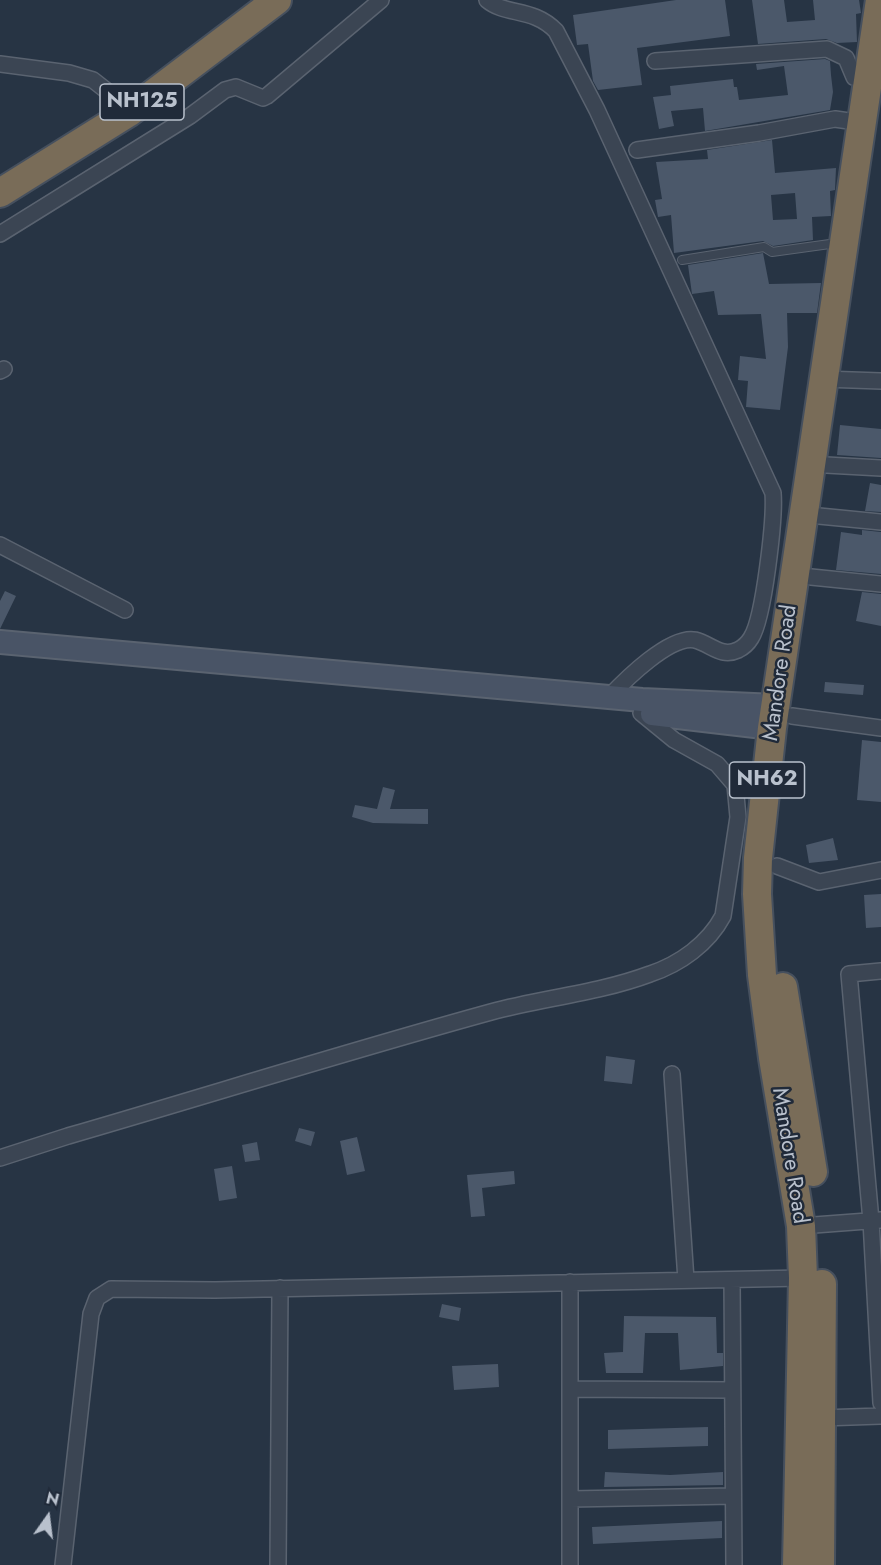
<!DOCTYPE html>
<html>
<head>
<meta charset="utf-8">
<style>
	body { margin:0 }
	#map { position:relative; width:881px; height:1565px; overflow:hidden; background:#273444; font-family:Jost,sans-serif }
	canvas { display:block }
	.north { position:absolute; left:18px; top:1487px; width:60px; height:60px; -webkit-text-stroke:4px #202a39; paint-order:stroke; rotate:14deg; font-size:16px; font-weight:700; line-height:24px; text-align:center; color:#b9c1cd }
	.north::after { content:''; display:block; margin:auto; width:21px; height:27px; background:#b9c1cd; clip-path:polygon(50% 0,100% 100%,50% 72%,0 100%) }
</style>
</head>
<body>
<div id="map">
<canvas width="881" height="1565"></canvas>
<div class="north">N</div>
</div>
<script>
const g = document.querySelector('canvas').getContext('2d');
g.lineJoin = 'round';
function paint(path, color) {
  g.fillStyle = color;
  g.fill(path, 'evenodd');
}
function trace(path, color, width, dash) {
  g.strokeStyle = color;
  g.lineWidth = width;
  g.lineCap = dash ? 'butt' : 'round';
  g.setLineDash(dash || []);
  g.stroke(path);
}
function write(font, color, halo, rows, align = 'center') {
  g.font = font + ' Jost,sans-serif';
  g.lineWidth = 5;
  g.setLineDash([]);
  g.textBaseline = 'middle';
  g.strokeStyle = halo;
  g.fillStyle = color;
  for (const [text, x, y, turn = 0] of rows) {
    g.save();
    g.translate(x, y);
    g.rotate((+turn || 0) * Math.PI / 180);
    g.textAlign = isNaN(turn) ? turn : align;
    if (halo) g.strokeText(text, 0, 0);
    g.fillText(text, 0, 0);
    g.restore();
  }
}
const building = new Path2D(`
	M676,0H725L730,36L637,48L642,85L598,90L593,81L588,44L577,45L573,15Z
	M752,0H784L787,22L815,20L813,0H859L861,13L856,14L857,42L837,43L826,39L758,44Z
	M825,59L830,61L831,75L833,92L830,110L705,131L703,108L671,111L674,126L659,129L653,97L671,95L670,86L733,79L734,87H737L739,100L788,95L784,66L757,70L756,64Z
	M772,140L775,173L836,168L835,190L830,191L831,216L812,217L813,240L773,246L763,241L674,253L671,215L658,217L655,200L662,199L656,162L708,159L707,150ZM795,193L797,219L773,220L771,195Z
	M763,253L769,284L821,283L817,313H787L788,347L780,410L746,407L748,381L738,380L740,356L766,359L761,314L718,315L714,291L692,294L688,265Z
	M840,425L881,429V458L837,455Z
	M870,483L881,485V512L865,511Z
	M862,530L881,532V574L836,570L841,532L862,535Z
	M5,591L16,596L0,629V601Z
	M862,592L881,594V626L856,621Z
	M825,682L864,685L863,695L824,692Z
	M862,740L881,742V802L857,800Z
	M383,787L395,790L390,809H428V824L373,823L352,817L355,805L377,809Z
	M833,838L838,860L809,863L806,845Z
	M881,894V927L866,928L864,895Z
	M606,1056L635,1060L632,1084L604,1081Z
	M299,1128L315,1132L311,1146L295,1141Z
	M357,1137L365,1171L347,1175L340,1141Z
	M257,1142L260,1160L245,1162L242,1145Z
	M232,1166L237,1198L219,1201L214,1169Z
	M514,1171L515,1184L482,1188L485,1216L471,1217L467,1175Z
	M442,1304L461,1308L459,1321L439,1317Z
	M624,1316L716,1317L717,1353H723V1366L680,1370L678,1333H645L643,1373H606L604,1353L623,1352Z
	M498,1364L499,1387L454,1390L452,1366Z
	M708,1427V1446L608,1449V1430Z
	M605,1472L670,1475L723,1472V1485L604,1487Z
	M722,1521V1538L593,1544L592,1527Z`);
const lane = new Path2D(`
	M682,260L764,247L772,252L837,243`);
const street = new Path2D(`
	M487,0C506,16 533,7 556,31L597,110L773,493C775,518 764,618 751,638C748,643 742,648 738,650C721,658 711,644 695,640C670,635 625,680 609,697
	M655,61L827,49L846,58L854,77L871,75
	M0,64L69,73L93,80L121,102
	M637,150L759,133L835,119L863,123
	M0,234L190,116L225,90L236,87L263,98L267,96L381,0
	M0,371L4,369
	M823,379L881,381
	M826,465L881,468
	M819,516L881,522
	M0,545L125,610
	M811,577L881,584
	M792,716L881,728
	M777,866L819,882L881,870
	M881,971L849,974L871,1221L881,1403
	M672,1074L686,1280
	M0,1158L68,1136C209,1095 349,1051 491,1012C543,998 599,993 650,974C680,964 708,944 723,916L738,817L735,785L717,764L674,740L641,713
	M801,1226L881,1220
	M732,1280L734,1565
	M570,1282V1565
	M570,1389L732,1390
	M821,1418L881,1416
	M570,1499L733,1496
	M63,1565L91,1314L97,1298L111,1289L215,1290L803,1278
	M278,1565L280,1288`);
const secondary = new Path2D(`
	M0,642L642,700L776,706
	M652,714L772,728`);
const highway = new Path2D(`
	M0,193L128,113L277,0
	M783,987L813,1172
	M797,1565L803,1278L801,1226L773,1058L762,975L757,894L758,858L772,728L880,0
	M820,1565L822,1284`);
const shields = [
	[142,102,84],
	[767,780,75]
];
const shieldNames = [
	["NH125",142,102],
	["NH62",767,780]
];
const streetNames = [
	["Mandore Road",781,673,-82],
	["Mandore Road",789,1156,81]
];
paint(building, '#4b586a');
trace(lane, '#5a6370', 10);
trace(street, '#5a6370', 18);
trace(secondary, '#5a6370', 26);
trace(highway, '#46505e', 32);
trace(lane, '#3b4553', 8);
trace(street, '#3b4553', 15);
trace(secondary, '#495466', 22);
trace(highway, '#796c58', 28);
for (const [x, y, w] of shields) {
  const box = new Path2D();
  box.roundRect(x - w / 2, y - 18, w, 36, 4.5);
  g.fillStyle = '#202a39';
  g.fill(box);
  trace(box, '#b9c1cd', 1.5);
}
write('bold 21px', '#b9c1cd', null, shieldNames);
write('22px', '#b9c1cd', '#202a39', streetNames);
</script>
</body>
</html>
